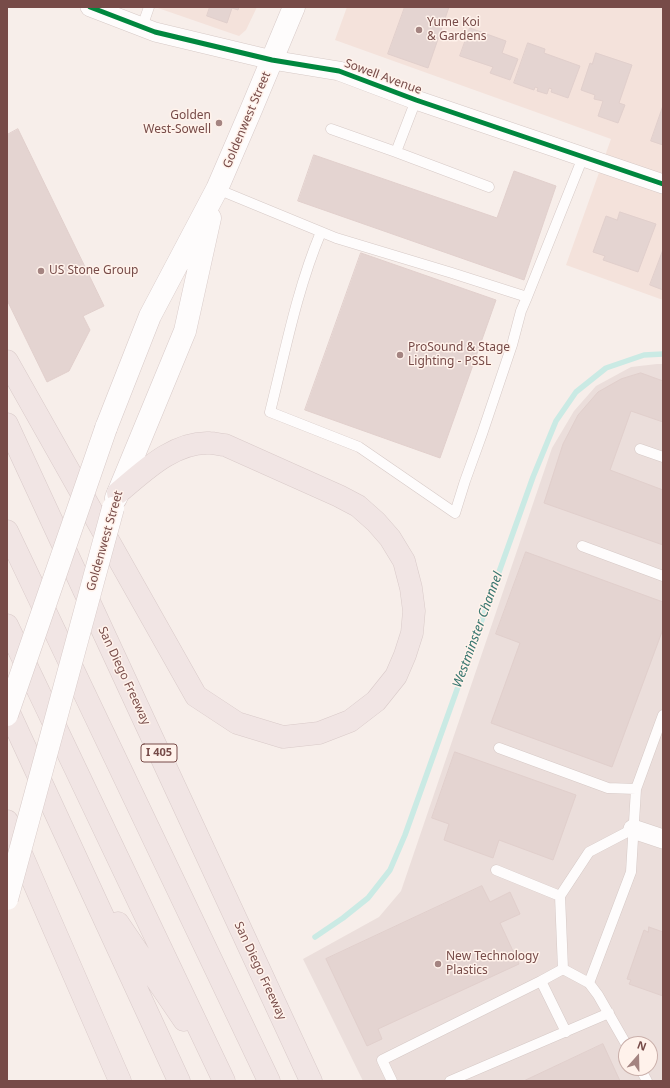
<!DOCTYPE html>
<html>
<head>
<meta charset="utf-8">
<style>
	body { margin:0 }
	#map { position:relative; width:670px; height:1088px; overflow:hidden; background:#f7eeea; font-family:"Noto Sans",sans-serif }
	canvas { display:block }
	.frame { position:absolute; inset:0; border:8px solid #774b48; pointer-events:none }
	.north { position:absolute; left:618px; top:1036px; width:40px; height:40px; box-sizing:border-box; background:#fff2eb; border:1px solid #c9afaa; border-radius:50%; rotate:20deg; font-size:11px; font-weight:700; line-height:16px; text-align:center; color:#774b48 }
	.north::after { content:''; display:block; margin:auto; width:14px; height:18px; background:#a48481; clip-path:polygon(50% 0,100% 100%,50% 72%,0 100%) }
</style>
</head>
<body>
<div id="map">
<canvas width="670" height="1088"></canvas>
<div class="frame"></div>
<div class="north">N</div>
</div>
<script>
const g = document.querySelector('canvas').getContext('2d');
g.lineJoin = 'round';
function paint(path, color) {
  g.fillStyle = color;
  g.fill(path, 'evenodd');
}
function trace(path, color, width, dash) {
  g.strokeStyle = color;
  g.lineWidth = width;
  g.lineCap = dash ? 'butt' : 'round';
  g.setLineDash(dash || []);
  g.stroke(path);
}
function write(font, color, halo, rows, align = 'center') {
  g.font = font + ' "Noto Sans",sans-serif';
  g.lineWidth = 3;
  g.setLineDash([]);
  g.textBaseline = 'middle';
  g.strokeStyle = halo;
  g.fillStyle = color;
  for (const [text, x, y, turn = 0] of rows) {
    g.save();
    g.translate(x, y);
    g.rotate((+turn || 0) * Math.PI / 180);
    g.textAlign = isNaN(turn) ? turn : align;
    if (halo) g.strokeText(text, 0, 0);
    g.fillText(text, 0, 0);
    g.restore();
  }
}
const residential = new Path2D(`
	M155,7H257L246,30L239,36Z
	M347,7H663V300L566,265L611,139L335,40Z`);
const industrial = new Path2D(`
	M657,364H663V1081H363L303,959L379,917L401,891L552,448L574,411L596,386L631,367ZM626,1044H650V1068H626Z`);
const stream = new Path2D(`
	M315,937L343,918L368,898L390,870L405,835L533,477L556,421L576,392L606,368L644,355L663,354`);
const building = new Path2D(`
	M210,7H239L238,10L232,8L227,23L207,16Z
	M405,7H449L428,68L388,54Z
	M470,28L506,41L502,53L518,59L510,80L490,73L493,67L460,56Z
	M528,43L545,49L544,53L580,66L568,98L551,92L552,89L549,88L547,94L537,91L538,88L535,87L534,90L514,83Z
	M596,53L632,65L619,103L625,105L618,123L598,116L603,101L594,99L595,95L581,90L590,63L592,64Z
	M663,106V145L651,141Z
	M18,129L104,306L83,316L90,330L69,371L47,382L7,300V135Z
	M314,155L497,218L514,171L556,186L524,280L298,201Z
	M620,212L656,224L638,272L603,260L605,256L593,252L606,216L617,220Z
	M663,250V290L650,285Z
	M361,253L496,300L440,458L305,410Z
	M641,373L663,381V422L631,411L610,470L663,490V545L544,503L563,444L578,415L598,392L621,379Z
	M526,552L663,602V629L612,767L491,723L520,643L496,634Z
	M455,752L576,795L553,860L499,840L493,858L444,840L449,824L432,818Z
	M482,886L490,902L510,892L520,914L500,923L519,964L378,1029L382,1039L367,1046L326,959Z
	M649,927L663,932V996L629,984L631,980L627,979L644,930L648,932Z
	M603,1044L620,1081H524Z`);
const service = new Path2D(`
	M142,27L149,7
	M416,100L396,152L489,187
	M331,129L396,152
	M217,189L336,238L452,273L527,297L521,311L512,345L482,434L465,481L455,513L359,447L270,412C285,352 297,289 321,232
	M527,297L583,157
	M640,449L663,457
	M582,546L663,576
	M499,748L608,788L636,789
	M496,870L560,896
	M541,981L563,969
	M589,983L563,969L560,896L589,852L633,829
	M626,1044L598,995L589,983L631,872L636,789L663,715
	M640,1068L647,1081
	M392,1081L382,1060L541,981L566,1032
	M450,1081L609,1013`);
const minor = new Path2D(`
	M90,7L155,32L272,60L339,71L416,100L663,184
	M633,829L663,839`);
const secondary = new Path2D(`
	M106,428L150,316L217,189L251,110L294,7
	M116,498L185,331L210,218`);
const motorway = new Path2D(`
	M7,361L196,696L237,723L283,737L319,733L350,721L376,701L396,676L405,655L412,633L414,611L411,588L404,561L390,538L376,522L358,506L339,496L225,445C220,445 215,443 210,443C174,441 143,472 118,493
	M7,424L311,1081
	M7,531L269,1081
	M7,625L224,1081
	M7,708L179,1081
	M7,821L120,1081
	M118,923L184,1020`);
const secondaryBridge = new Path2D(`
	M7,715L106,428
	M7,899L113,508`);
const cycleway = new Path2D(`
	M90,7L155,32L272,60L339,71L416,100L663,184`);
const markers = [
	[419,30,4,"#a48481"],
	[219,123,4,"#a48481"],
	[41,271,4,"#a48481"],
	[400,355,4,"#a48481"],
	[438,964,4,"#a48481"]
];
const shields = [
	[159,753,36]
];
const shieldNames = [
	["I 405",159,753]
];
const poiNames = [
	["Yume Koi",427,23],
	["& Gardens",427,37],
	["Golden",211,116,"right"],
	["West-Sowell",211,130,"right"],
	["US Stone Group",49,271],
	["ProSound & Stage",408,348],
	["Lighting - PSSL",408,362],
	["New Technology",446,957],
	["Plastics",446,971]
];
const streetNames = [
	["Sowell Avenue",383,77,20],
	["Goldenwest Street",247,120,-67],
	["Goldenwest Street",105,541,-74],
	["San Diego Freeway",124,676,65],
	["San Diego Freeway",260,971,65]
];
const waterNames = [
	["Westminster Channel",478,630,-70]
];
paint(residential, '#f4e2db');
paint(industrial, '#ebdedb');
trace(stream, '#caeae4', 5.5);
paint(building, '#e4d4d1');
trace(building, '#e1cfcc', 1);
trace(service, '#d6c9c6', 11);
trace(minor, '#d6c9c6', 20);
trace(secondary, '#d8cac8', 23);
trace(motorway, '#d9cac9', 23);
trace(service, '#fefcfc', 10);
trace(minor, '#fefcfc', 19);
trace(secondary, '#fefcfc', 22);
trace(motorway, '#f1e5e4', 22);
trace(secondaryBridge, '#d8cac8', 23, []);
trace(secondaryBridge, '#fefcfc', 22);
trace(cycleway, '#00873e', 5);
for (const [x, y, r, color] of markers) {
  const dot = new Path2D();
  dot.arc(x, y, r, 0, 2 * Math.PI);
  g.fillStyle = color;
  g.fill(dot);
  trace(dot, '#fff2eb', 1.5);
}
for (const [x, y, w] of shields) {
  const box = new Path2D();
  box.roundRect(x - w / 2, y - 9, w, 18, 3);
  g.fillStyle = '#fff2eb';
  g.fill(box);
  trace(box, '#774b48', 1);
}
write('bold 11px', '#774b48', null, shieldNames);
write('12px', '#774b48', '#fff2eb', poiNames, 'left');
write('12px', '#774b48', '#fff2eb', streetNames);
write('italic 13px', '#38766f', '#fff2eb', waterNames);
</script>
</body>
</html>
